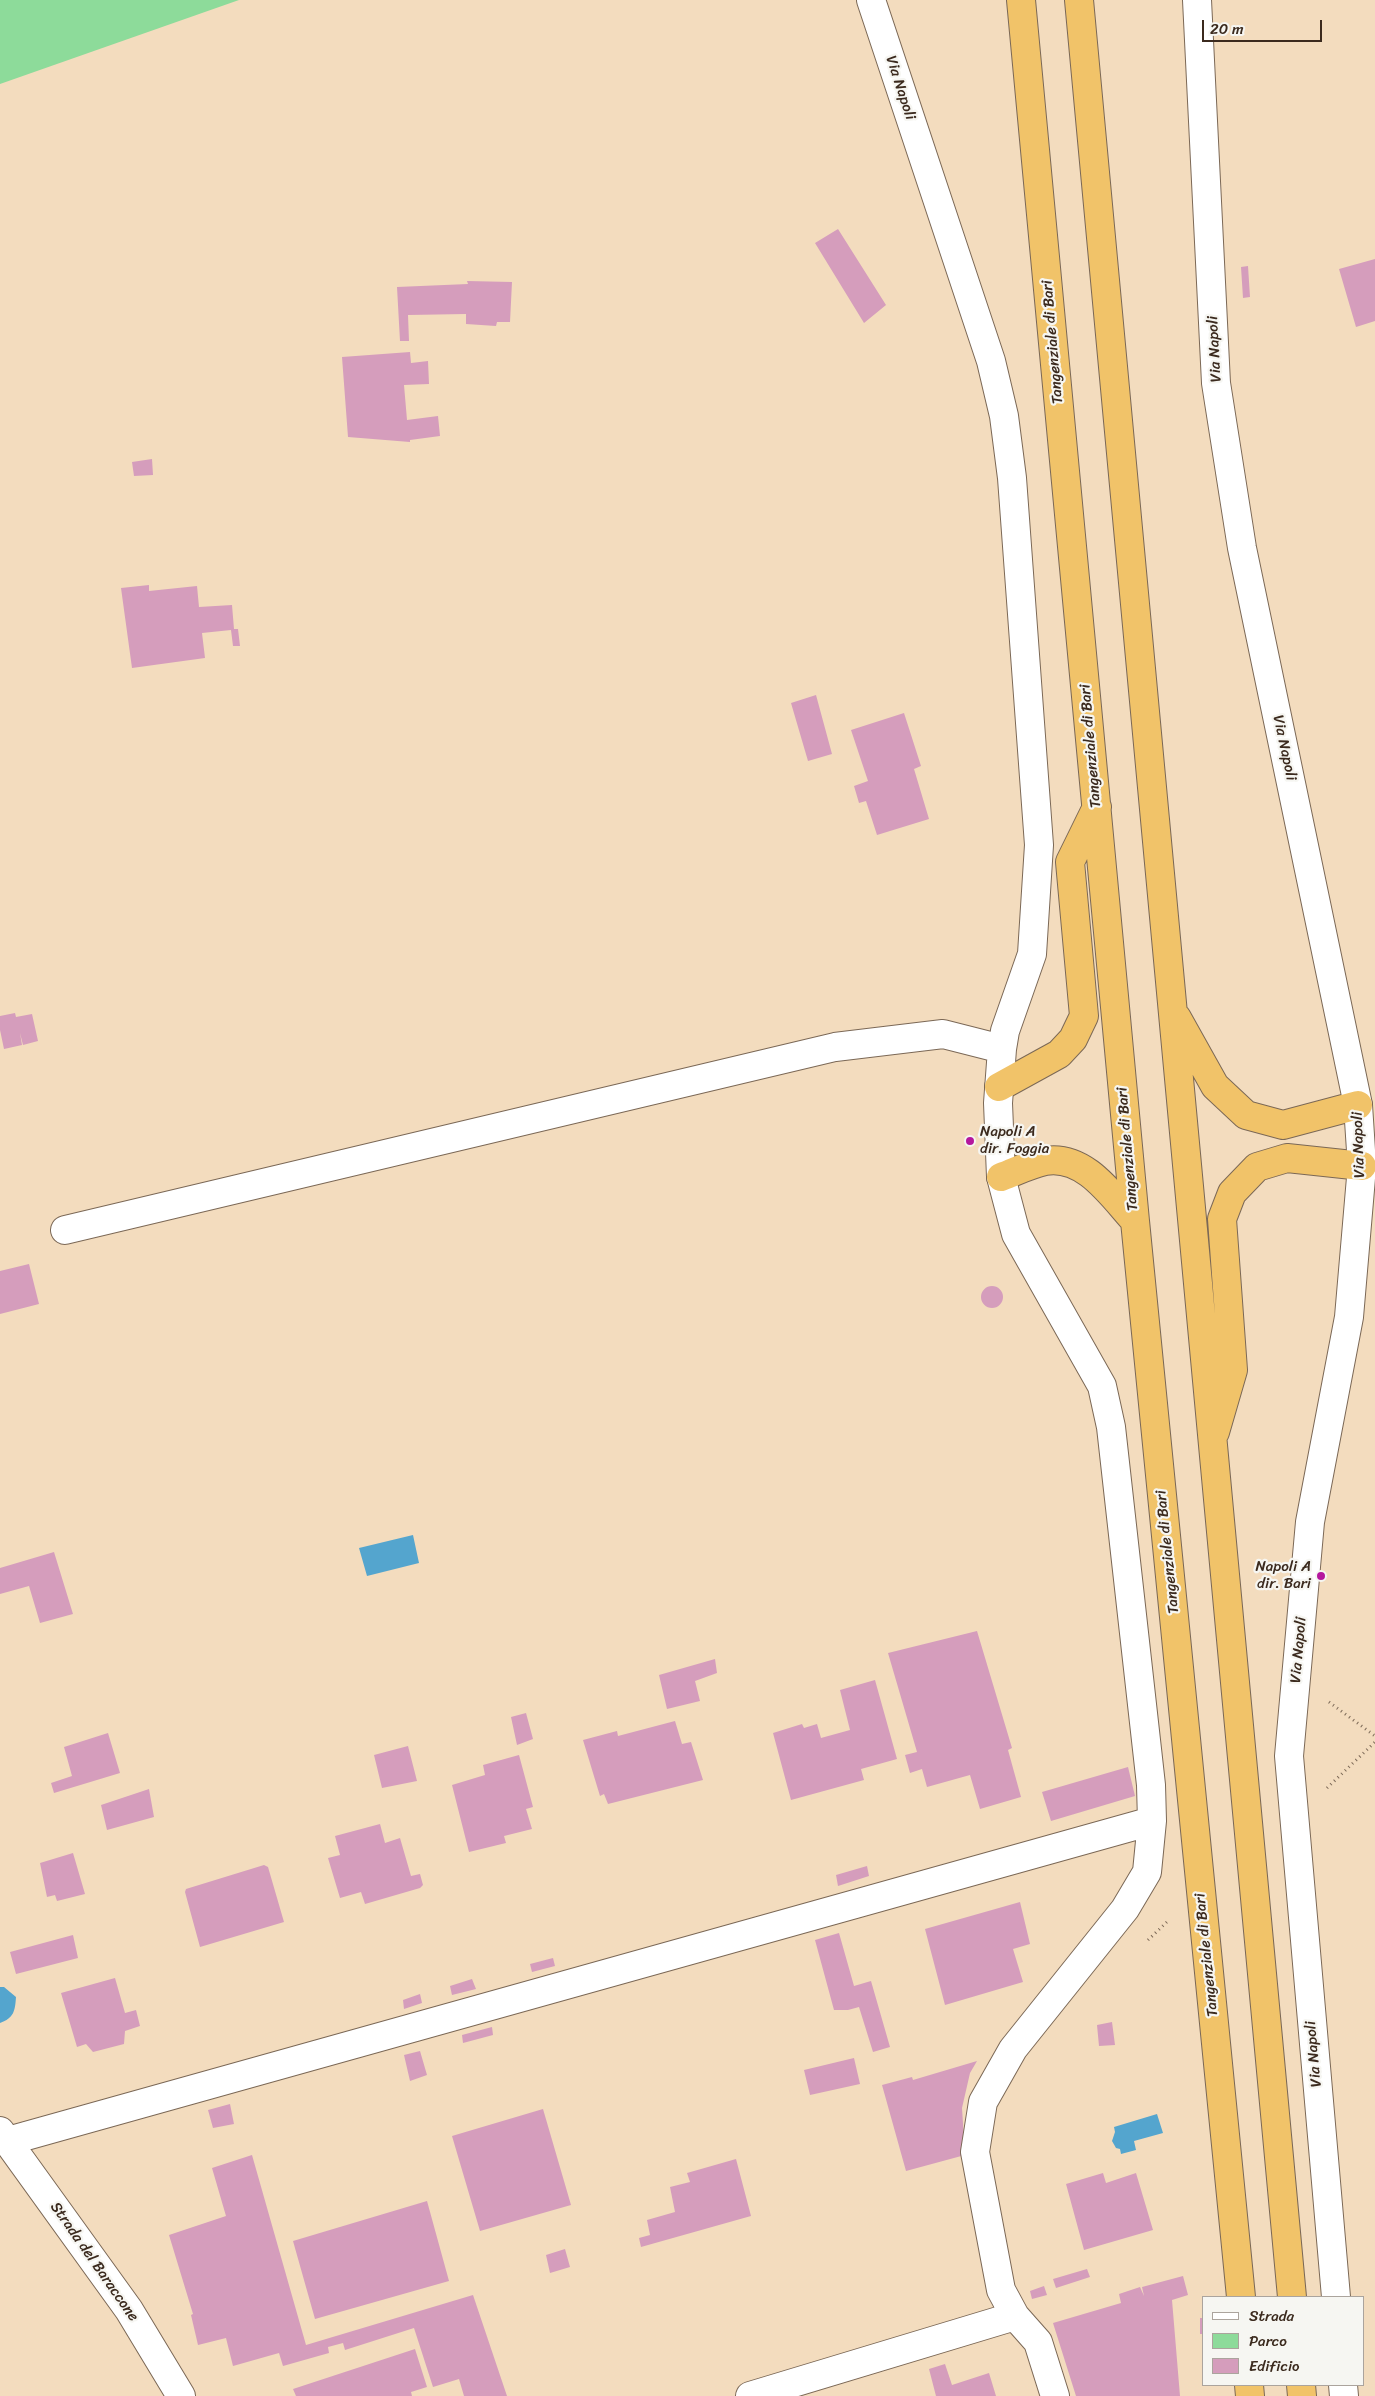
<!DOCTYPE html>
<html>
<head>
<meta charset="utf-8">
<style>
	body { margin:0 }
	#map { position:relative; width:1375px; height:2396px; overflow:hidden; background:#f3dcbe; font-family:Sriracha,sans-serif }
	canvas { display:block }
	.legend { position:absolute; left:1202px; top:2296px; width:162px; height:90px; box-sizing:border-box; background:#f6f6f2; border:1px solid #aba49d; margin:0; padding:6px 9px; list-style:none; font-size:15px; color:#3b2a1e }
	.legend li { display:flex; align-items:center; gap:10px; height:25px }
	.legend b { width:25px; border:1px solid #aba49d }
	.scale { position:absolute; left:1202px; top:20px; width:120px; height:22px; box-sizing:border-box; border:2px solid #3b2a1e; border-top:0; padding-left:6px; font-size:15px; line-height:18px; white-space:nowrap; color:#3b2a1e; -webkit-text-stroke:4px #f6f6f2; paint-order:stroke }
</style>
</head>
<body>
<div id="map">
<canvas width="1375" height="2396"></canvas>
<ul class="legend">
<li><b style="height:6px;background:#fff"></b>Strada</li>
<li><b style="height:14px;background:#8ddb9a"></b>Parco</li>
<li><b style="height:14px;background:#d59dbc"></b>Edificio</li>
</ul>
<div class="scale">20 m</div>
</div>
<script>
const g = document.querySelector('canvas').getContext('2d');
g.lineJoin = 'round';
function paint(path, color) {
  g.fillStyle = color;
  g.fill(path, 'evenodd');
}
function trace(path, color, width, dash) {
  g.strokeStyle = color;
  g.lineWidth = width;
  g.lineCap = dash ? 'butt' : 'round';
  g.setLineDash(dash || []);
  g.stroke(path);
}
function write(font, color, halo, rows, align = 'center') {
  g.font = font + ' Sriracha,sans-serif';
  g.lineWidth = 4.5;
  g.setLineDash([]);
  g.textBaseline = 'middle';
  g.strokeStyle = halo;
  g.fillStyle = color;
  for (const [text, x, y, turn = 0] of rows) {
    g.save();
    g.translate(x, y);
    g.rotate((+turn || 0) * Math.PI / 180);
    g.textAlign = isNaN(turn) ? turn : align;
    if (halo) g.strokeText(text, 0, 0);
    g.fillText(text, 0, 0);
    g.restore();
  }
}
const green = new Path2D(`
	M0,0H239L0,84Z`);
const water = new Path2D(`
	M413,1535L419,1563L367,1576L359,1548Z
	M0,1987H4L16,1997C15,2011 14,2018 0,2023Z
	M1157,2114L1163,2133L1134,2141L1136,2150L1121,2154L1120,2149L1116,2148L1112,2141L1115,2132L1114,2127Z`);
const building = new Path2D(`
	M838,229L886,305L864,323L815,243Z
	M1375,259V321L1356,327L1339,269Z
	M1248,266L1250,297L1243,298L1241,267Z
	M467,281L512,282L510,322H497L496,326L466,324V314L408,315L409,341H400L397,287L468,284Z
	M410,352L411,363L428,361L429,384L404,385L407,420L438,416L440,436L410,440V442L348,437L342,357Z
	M152,459L153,475L134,476L132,462Z
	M149,585V591L197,586L199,607L232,605L234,629H238L240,646H233L231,630L202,633L205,658L132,668L121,588Z
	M816,695L832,754L808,761L791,703Z
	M904,713L921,766L914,769L929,819L877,835L866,801L859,803L854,786L868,781L851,730Z
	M15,1013L16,1017L32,1014L38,1041L23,1045L20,1033L22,1045L4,1049L0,1030V1016Z
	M29,1264L39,1304L0,1314V1271Z
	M981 1297a11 11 0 1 1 22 0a11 11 0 1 1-22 0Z
	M54,1552L73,1614L40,1623L29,1586L0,1594V1568Z
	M977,1631L1012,1748L1008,1750L1021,1797L980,1809L970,1775L927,1787L922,1769L910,1773L905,1755L917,1752L888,1653Z
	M715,1659L717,1673L695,1681L700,1701L667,1709L659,1675Z
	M875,1680L897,1759L861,1769L864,1780L791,1800L773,1733L802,1724L804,1728L817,1724L821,1738L850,1730L840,1690Z
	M526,1713L533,1739L517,1745L511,1717Z
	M675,1721L682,1744L691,1742L703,1780L608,1804L604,1794L600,1796L583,1740L617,1731L618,1736Z
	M108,1733L120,1773L54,1793L51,1783L72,1776L64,1747Z
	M408,1746L417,1781L382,1788L374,1755Z
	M519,1755L533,1807L526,1809L532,1829L504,1836L506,1843L469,1852L452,1785L485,1775L483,1765Z
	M1128,1767L1135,1796L1051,1821L1042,1792Z
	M149,1789L154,1817L107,1830L101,1805Z
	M380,1824L385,1843L400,1838L411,1876L420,1874L423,1885L420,1888L365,1904L361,1892L340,1898L328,1858L340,1855L335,1836Z
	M73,1853L85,1894L57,1901L55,1895L47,1897L40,1863Z
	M264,1865L268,1867L284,1922L200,1947L185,1892L186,1889Z
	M867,1866L869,1876L838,1886L836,1875Z
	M1020,1902L1030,1944L1013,1949L1023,1982L945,2005L925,1929Z
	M839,1933L854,1986L871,1981L890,2047L873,2052L859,2007L848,2010H834L815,1940Z
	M73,1935L78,1958L16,1974L10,1952Z
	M553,1958L555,1966L532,1972L530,1964Z
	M115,1978L125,2013L136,2010L140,2026L125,2031L124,2044L93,2052L86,2044L77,2047L61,1993Z
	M472,1979L476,1989L452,1995L450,1986Z
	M420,1994L422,2003L404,2009L403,2000Z
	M1112,2022L1115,2045L1099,2046L1097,2025Z
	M492,2027L493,2035L463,2043L462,2035Z
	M420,2051L427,2075L410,2081L404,2055Z
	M854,2058L860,2084L810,2095L804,2070Z
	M977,2061L970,2073L962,2108L965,2155L906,2171L882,2085L912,2077L913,2080Z
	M230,2104L234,2124L213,2128L208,2110Z
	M543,2109L571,2205L480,2231L452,2136Z
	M252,2155L306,2345L473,2295L507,2396H464L459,2379L433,2387L414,2328L345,2350L343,2343L328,2347L329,2353L283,2366L279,2353L233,2366L226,2338L198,2345L191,2315L193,2314L169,2235L226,2216L212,2168Z
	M736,2159L751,2216L641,2247L639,2238L650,2235L647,2220L675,2212L670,2187L690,2182L687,2173Z
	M1103,2173L1106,2183L1136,2173L1153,2230L1084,2250L1066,2184Z
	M427,2201L449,2281L315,2319L293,2241Z
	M565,2249L570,2267L550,2273L546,2255Z
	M1087,2269L1090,2277L1056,2288L1053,2279Z
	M1183,2276L1188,2295L1172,2300L1180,2396H1076L1053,2323L1121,2303L1119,2294L1140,2287L1144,2296L1142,2287Z
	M1044,2286L1047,2295L1032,2299L1030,2291Z
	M1200,2318H1204V2334H1200Z
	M415,2349L427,2387L411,2392L412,2396H296L293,2389Z
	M945,2364L952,2385L989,2373L996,2396H936L929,2369Z`);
const path = new Path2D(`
	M1329,1702L1375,1736
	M1327,1788L1375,1742
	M1148,1940L1169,1920`);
const minor = new Path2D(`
	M871,0L991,361L1004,416L1012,478L1039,845L1032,954L1005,1031L1002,1049L998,1103L1001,1177L1016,1234L1102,1386L1111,1427L1151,1785L1152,1821L1147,1872L1125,1909L1013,2049L983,2102L975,2152L1001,2290L1015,2316L1038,2342L1055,2396
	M1197,0L1216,383L1242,548L1358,1105L1362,1166L1349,1317L1310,1522L1289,1756L1336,2297
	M65,1230L835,1047L943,1034L1002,1049
	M0,2131L129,2310L181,2396
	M8,2141L1152,1821
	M1343,2385L1344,2396
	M750,2396L1015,2316`);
const highway = new Path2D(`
	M1021,0L1135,1221L1241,2297
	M1079,0C1150,766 1219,1532 1292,2297
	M1177,1018L1215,1086L1246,1115L1283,1125L1358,1105
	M999,1087L1059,1054L1073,1039L1084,1016L1070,862L1097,807
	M1001,1177C1015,1172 1030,1164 1045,1161C1085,1154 1112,1196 1135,1221
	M1215,1432L1233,1370L1222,1219L1232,1193L1257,1167L1287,1158L1362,1166
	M1249,2385L1250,2396
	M1301,2385L1302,2396`);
const markers = [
	[970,1141,5,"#b5179e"],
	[1321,1576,5,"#b5179e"]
];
const streetNames = [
	["Via Napoli",900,88,72],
	["Tangenziale di Bari",1053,342,-95],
	["Via Napoli",1215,349,-93],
	["Tangenziale di Bari",1091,746,-95],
	["Via Napoli",1284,748,78],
	["Via Napoli",1359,1145,-92],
	["Tangenziale di Bari",1128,1149,-95],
	["Tangenziale di Bari",1168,1552,-96],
	["Via Napoli",1299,1650,-85],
	["Tangenziale di Bari",1207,1955,-96],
	["Via Napoli",1314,2054,-95],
	["Strada del Baraccone",94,2262,55]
];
const poiNames = [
	["Napoli A",980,1132],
	["dir. Foggia",980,1149],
	["Napoli A",1311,1567,"right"],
	["dir. Bari",1311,1584,"right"]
];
paint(green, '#8ddb9a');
paint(water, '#54a5ce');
paint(building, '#d59dbc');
trace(minor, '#7b6856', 30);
trace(highway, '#7b6856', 30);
trace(path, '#7b6856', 3, [1, 4]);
trace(minor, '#fff', 28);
trace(highway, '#f1c369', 28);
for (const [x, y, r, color] of markers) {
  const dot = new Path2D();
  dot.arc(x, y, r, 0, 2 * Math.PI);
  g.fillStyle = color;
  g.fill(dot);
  trace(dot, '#f6f6f2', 2);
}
write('15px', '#3b2a1e', '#f6f6f2', streetNames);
write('15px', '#3b2a1e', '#f6f6f2', poiNames, 'left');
</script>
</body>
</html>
